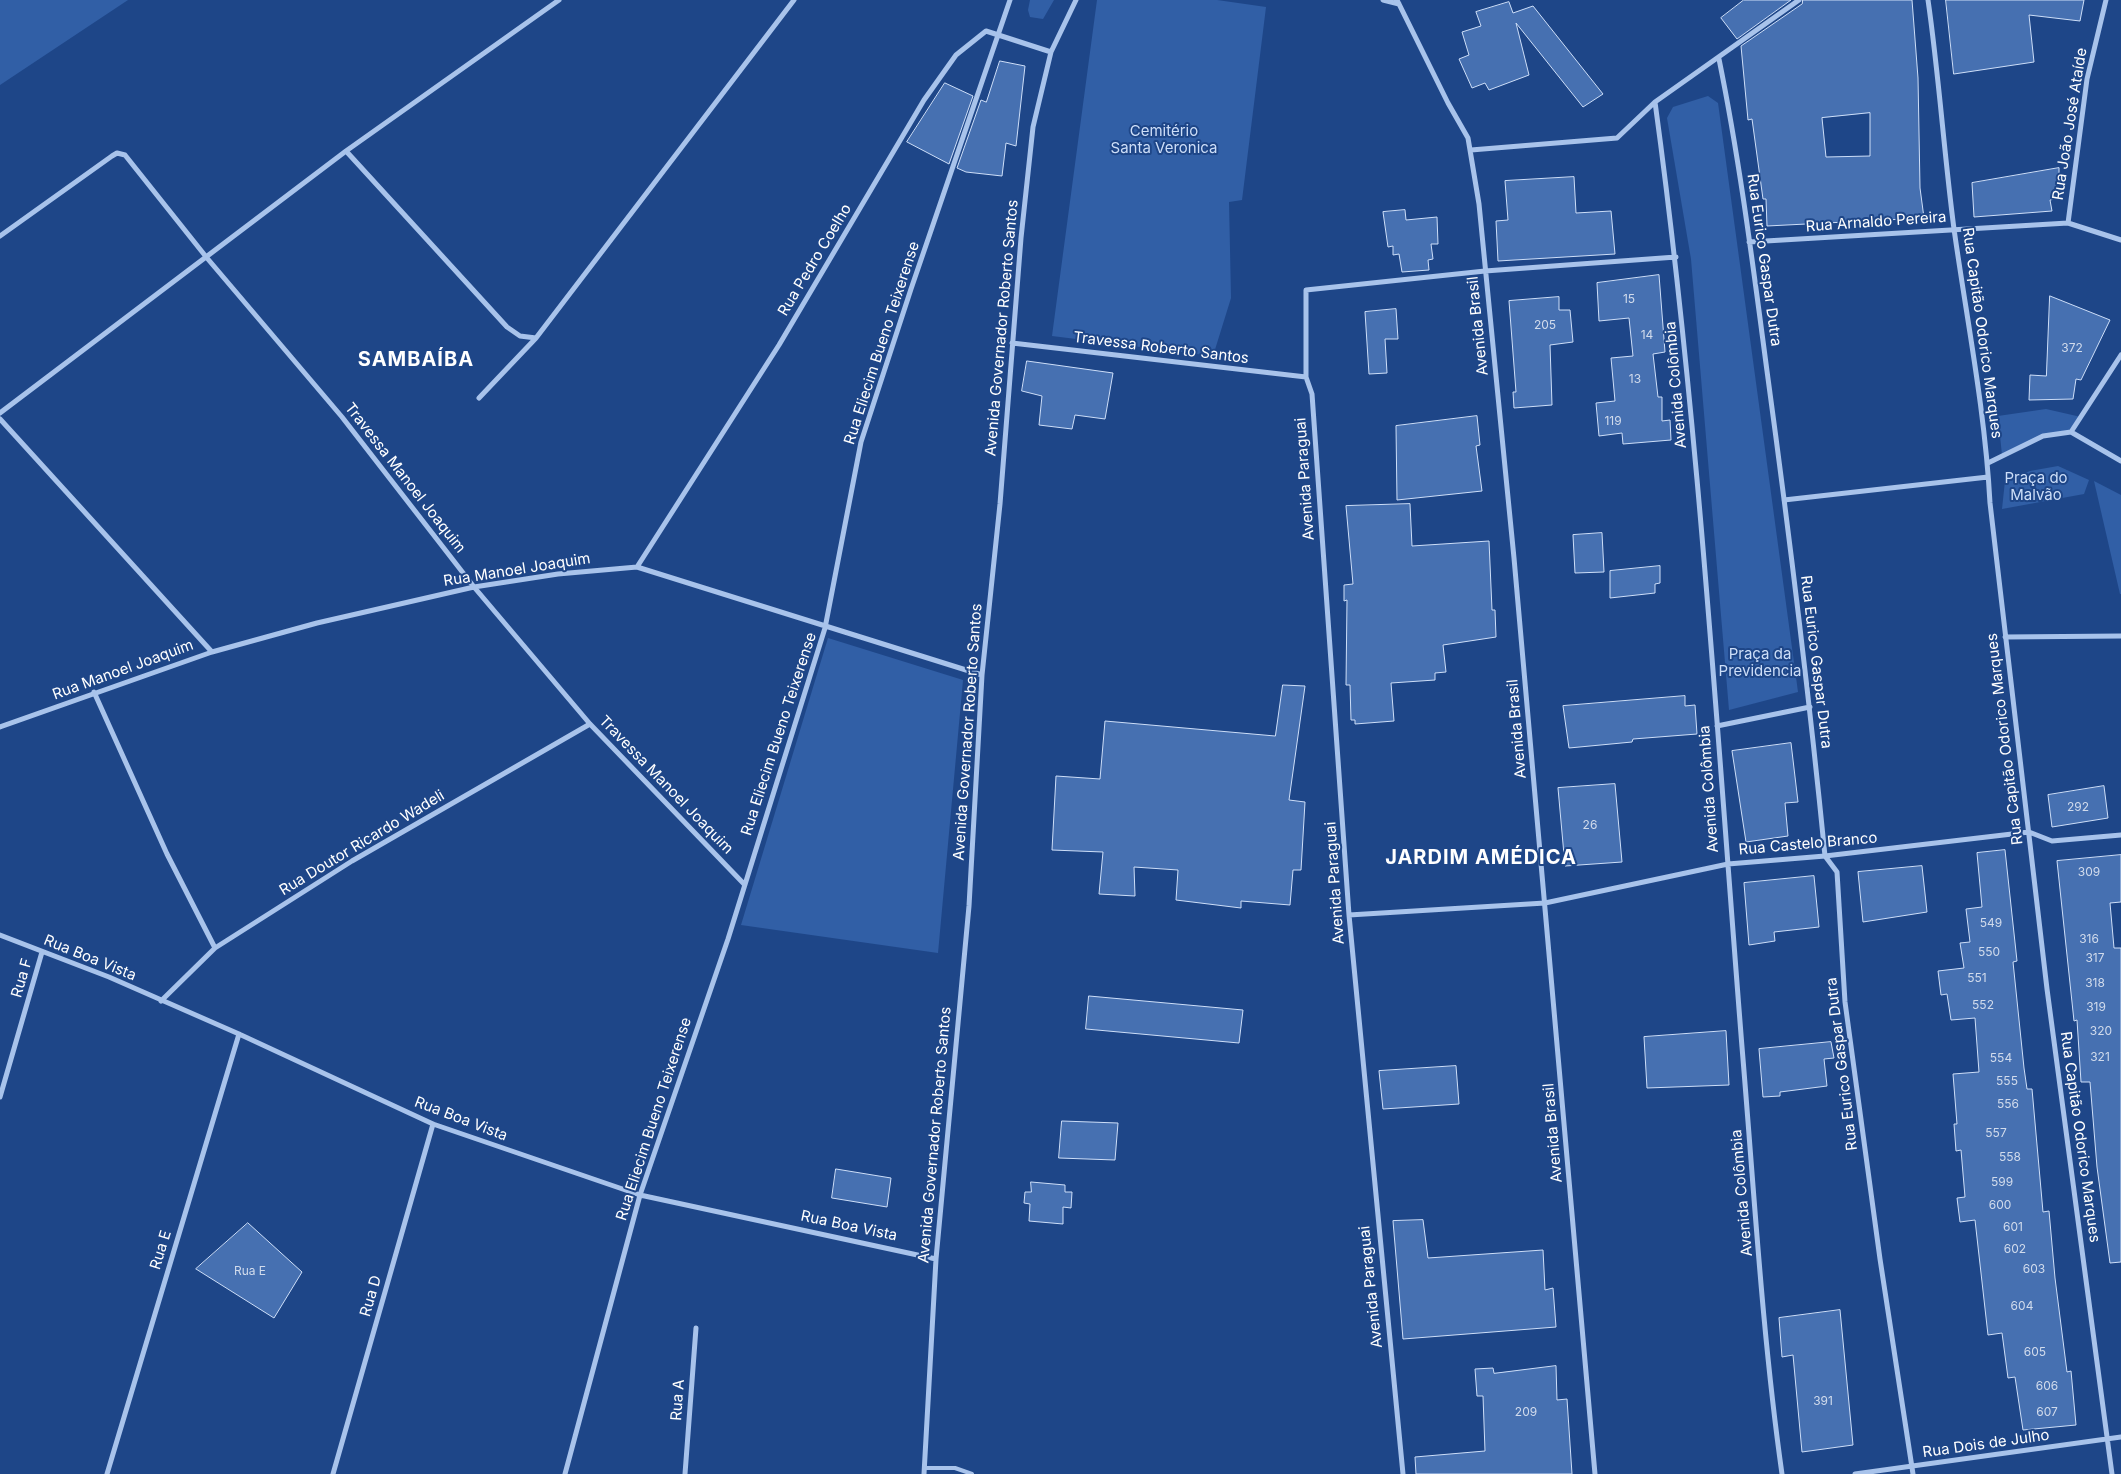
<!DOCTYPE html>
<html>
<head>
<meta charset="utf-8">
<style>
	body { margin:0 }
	canvas { display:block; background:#1e4688 }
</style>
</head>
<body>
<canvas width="2121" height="1474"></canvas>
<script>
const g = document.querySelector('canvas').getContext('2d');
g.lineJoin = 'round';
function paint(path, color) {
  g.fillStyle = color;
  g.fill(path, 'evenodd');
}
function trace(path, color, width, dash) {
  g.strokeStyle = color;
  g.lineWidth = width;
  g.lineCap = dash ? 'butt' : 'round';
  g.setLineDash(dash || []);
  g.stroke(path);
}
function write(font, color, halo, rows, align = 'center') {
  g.font = font + ' Inter,sans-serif';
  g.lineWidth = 4;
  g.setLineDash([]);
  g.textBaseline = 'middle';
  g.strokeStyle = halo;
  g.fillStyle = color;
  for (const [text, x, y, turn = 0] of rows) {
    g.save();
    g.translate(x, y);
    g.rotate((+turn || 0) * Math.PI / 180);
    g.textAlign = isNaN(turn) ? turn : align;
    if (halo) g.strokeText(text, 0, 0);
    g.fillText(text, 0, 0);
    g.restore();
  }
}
const green = new Path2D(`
	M0,0H128L0,85Z
	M1030,0H1054L1043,19L1030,17L1028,10Z
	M1097,0H1217L1266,7L1242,200L1229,202L1231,298L1213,356L1052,336Z
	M1708,96L1718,103L1798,692L1729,710L1691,259L1667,118L1673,107Z
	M2046,409L2081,417L2071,432L2043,436L2002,455L1998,416Z
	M2058,466L2089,480L2084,494L2002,509L2005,481L2030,471Z
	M2094,481L2121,495V594H2120Z
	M828,638L963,680L938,953L741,925Z`);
const building = new Path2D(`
	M1744,0H1791L1737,39L1721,18Z
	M1803,0H1912L1918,78L1920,188L1924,218L1767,226L1766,199H1763L1752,119L1748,120L1741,46L1802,4ZM1870,113V156L1826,157L1822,118Z
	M1946,0H2084L2080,21L2029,15L2034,62L1954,74Z
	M1509,2L1513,13L1533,6L1603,94L1583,107L1516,23L1529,75L1489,90L1485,83L1472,88L1459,59L1469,55L1462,32L1481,26L1476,12Z
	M1000,61L1025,66L1016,146L1006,143L1002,176L966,172L957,168L981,100L986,102Z
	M945,83L973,96L949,164L907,142Z
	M2059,168V198L2050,200L2052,211L1974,217L1972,183Z
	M1574,177L1576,213L1611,211L1615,254L1498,261L1496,221L1508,220L1505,181Z
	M1405,210L1406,220L1437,217L1438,244H1431L1433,259L1428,260L1429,270L1402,272L1399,254L1393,255V246L1388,247L1383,212Z
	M1659,275L1665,352L1653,354L1658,397H1662V421L1670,420L1671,440L1623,444L1622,433L1599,436L1596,403L1615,401L1611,358L1633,356L1629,318L1599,321L1597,283Z
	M2050,296L2110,320L2081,380L2076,379L2073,399L2029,400L2030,375L2046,376Z
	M1559,297V310H1570L1573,342L1550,345L1552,405L1514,408L1513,392H1516L1509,301Z
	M1396,309L1398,339H1385L1387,373L1369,374L1365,312Z
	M1027,361L1113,373L1105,419L1075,415L1072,429L1039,425L1042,396L1022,391Z
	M1477,416L1480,445L1476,446L1482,491L1397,500L1396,426Z
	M1410,504L1412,546L1489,541L1492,610H1495L1496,637L1443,645L1446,672L1435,673V680L1391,683L1394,721L1355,724V720H1351L1350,685H1346L1347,600L1344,601V585L1353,584L1346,506Z
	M1602,533L1604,572L1575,573L1573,535Z
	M1660,566V583L1655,584V593L1610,598V571Z
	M1283,685L1305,686L1289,800L1305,802L1301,870H1293L1290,905L1241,901V908L1176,900L1178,870L1134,867L1135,896L1099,894L1103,852L1052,850L1056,776L1100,779L1105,721L1275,736Z
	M1685,696V706L1695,705L1697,734L1633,739L1632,742L1569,748L1563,706Z
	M1791,743L1798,802L1785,803L1788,836L1746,842L1732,751Z
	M1615,784L1622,862L1565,866L1558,788Z
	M2104,786L2108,818L2052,827L2048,795Z
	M2005,850L2017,961L2013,962L2024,1068L2027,1089H2032L2043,1212L2049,1211L2055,1278L2067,1372L2071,1371L2076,1425L2023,1430L2015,1377L2008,1378L2002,1333L1988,1335L1975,1220L1960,1222L1957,1198L1965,1197L1961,1150L1956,1151L1954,1124H1957L1953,1074L1979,1072L1975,1018L1951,1020L1947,994L1941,995L1938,971L1964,968L1960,943L1970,942L1966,909L1982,907L1977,853Z
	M2121,855V902L2110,903L2114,948H2121V1262L2110,1263L2097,1167L2090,1082H2081L2077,1020L2074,1021L2057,861Z
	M1922,866L1927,912L1863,922L1858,872Z
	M1814,876L1819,927L1774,932L1775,941L1749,945L1744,883Z
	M1089,996L1243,1010L1239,1043L1086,1029Z
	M1726,1031L1729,1085L1647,1088L1644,1037Z
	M1831,1042L1834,1058L1824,1059L1827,1086L1780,1092V1096L1763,1097L1759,1049Z
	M1456,1066L1459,1104L1383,1109L1379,1071Z
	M1062,1121L1118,1123L1115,1160L1059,1158Z
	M836,1169L891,1178L887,1207L832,1198Z
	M1031,1182L1065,1185V1192H1072L1071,1208L1063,1207V1224L1029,1221L1030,1204L1024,1203L1025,1192H1031Z
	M1423,1220L1428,1258L1543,1250L1545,1290L1553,1288L1556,1327L1403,1339L1393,1221Z
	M248,1223L302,1272L274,1318L196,1269Z
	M1840,1310L1853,1445L1802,1452L1793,1355L1782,1357L1779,1318Z
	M1556,1366L1557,1400L1567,1399L1572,1474H1416L1415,1457L1485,1451L1483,1396H1477L1475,1369L1493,1368L1494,1373Z`);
const lane = new Path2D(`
	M925,1468H955L972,1474`);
const street = new Path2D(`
	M1383,0L1399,4
	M1397,0L1448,103L1468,138L1479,204L1514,558L1595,1474
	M1928,0C1939,76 1944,153 1954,229C1967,321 1985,410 1990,503L2047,989L2112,1474
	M1719,59C1740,162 1753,266 1767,371C1789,532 1809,694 1825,856L1837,872L1845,1002L1880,1259L1913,1474
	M1655,102C1698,416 1717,732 1742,1047C1754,1189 1762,1333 1782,1474
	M1471,150L1617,138L1655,102L1799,0
	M346,151L507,327L520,336L536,338L794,0
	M2068,223L2087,79L2106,0
	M0,236L112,156L117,153L125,155L207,258L342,417L474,587L590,724L744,884
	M1749,242L2068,223L2121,240
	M1012,343L1306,377
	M479,398L536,338
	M0,413L346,151L559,0
	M0,419L212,652
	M2071,432L2121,355
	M1988,463L2043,436L2071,432L2121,461
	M1784,500L1988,477
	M637,567L779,345L924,100L956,55L986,31L1051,52
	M2005,637L2121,636
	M94,692L167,854L215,948
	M1717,726L1810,707
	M0,727L212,652L317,623L474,587L558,574L637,567L982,675
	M1349,915L1545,903L1728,864L1825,856L2029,832L2052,841L2121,835
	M0,935L109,977L239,1034L433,1124L640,1195L936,1259
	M161,1001L215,948L352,861L590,724
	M0,1097L42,952
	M107,1474L239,1034
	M333,1474L433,1124
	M565,1474L640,1195L728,939L825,628L861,442L911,289L1010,0
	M685,1474L696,1328
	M924,1474L936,1259L969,906L982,675L1000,504L1021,238L1033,127L1051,52L1076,0
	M1403,1474L1349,915L1312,394L1306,377V290L1485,271L1676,257
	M1855,1474L2121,1437`);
const numberNames = [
	["15",1629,299],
	["205",1545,325],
	["14",1647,335],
	["372",2072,348],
	["13",1635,379],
	["119",1613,421],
	["292",2078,807],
	["26",1590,825],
	["309",2089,872],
	["549",1991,923],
	["316",2089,939],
	["550",1989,952],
	["317",2095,958],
	["551",1977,978],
	["318",2095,983],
	["552",1983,1005],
	["319",2096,1007],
	["320",2101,1031],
	["321",2100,1057],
	["554",2001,1058],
	["555",2007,1081],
	["556",2008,1104],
	["557",1996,1133],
	["558",2010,1157],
	["599",2002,1182],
	["600",2000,1205],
	["601",2013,1227],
	["602",2015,1249],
	["603",2034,1269],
	["Rua E",250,1271],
	["604",2022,1306],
	["605",2035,1352],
	["606",2047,1386],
	["391",1823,1401],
	["209",1526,1412],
	["607",2047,1412]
];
const streetNames = [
	["Rua João José Ataíde",2070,124,-81],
	["Rua Arnaldo Pereira",1876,222,-4],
	["Rua Pedro Coelho",815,260,-59],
	["Rua Eurico Gaspar Dutra",1764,260,82],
	["Avenida Brasil",1478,326,-96],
	["Avenida Governador Roberto Santos",1002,328,-85],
	["Rua Capitão Odorico Marques",1982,333,82],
	["Rua Eliecim Bueno Teixerense",882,343,-72],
	["Travessa Roberto Santos",1161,348,7],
	["Avenida Colômbia",1676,385,-95],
	["Travessa Manoel Joaquim",405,478,52],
	["Avenida Paraguai",1305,479,-94],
	["Rua Manoel Joaquim",517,570,-9],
	["Rua Eurico Gaspar Dutra",1816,662,83],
	["Rua Manoel Joaquim",123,670,-20],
	["Avenida Brasil",1517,729,-95],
	["Avenida Governador Roberto Santos",968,732,-86],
	["Rua Eliecim Bueno Teixerense",779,734,-72],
	["Rua Capitão Odorico Marques",2005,739,-97],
	["Travessa Manoel Joaquim",666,785,46],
	["Avenida Colômbia",1709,789,-94],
	["Rua Doutor Ricardo Wadeli",362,843,-31],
	["Rua Castelo Branco",1808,844,-5],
	["Avenida Paraguai",1335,883,-94],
	["Rua Boa Vista",90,958,22],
	["Rua F",22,978,-74],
	["Rua Eurico Gaspar Dutra",1842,1064,-97],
	["Rua Boa Vista",461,1119,21],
	["Rua Eliecim Bueno Teixerense",654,1119,-72],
	["Avenida Brasil",1553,1133,-95],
	["Avenida Governador Roberto Santos",935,1135,-85],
	["Rua Capitão Odorico Marques",2080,1137,82],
	["Avenida Colômbia",1742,1193,-95],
	["Rua Boa Vista",849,1226,12],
	["Rua E",161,1250,-73],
	["Avenida Paraguai",1371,1287,-96],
	["Rua D",371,1296,-74],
	["Rua A",678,1400,-86],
	["Rua Dois de Julho",1986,1444,-8]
];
const parkNames = [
	["Cemitério",1164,131],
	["Santa Veronica",1164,148],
	["Praça do",2036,478],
	["Malvão",2036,495],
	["Praça da",1760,654],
	["Previdencia",1760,671]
];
const districtNames = [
	["SAMBAÍBA",416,360],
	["JARDIM AMÉDICA",1481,858]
];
paint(green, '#315fa6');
paint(building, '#4670b1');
trace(building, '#cddef8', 1);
trace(lane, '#a8c3eb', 4);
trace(street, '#a8c3eb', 5);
write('12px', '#d1dbec', null, numberNames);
write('15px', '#fff', '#1e4688', streetNames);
write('15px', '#cddef8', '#1e4688', parkNames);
g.letterSpacing = '1px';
write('bold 20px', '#fff', '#1e4688', districtNames);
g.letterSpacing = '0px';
</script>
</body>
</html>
